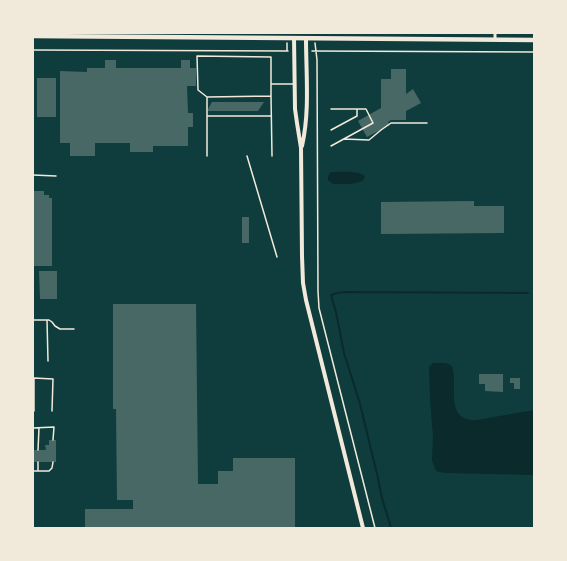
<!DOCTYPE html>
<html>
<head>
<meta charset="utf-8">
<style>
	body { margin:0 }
	#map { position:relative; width:567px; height:561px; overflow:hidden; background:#0f3d3e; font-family:"IBM Plex Sans",sans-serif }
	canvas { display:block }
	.frame { position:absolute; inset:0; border:34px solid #f1e9da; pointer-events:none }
</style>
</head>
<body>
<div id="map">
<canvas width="567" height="561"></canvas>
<div class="frame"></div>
</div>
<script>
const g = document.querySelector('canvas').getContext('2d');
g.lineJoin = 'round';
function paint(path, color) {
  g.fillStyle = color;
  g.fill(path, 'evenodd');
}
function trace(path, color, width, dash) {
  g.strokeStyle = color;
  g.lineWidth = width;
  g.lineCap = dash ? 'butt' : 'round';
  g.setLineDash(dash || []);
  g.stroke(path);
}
const water = new Path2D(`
	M330,172C340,172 357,170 365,176C365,177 365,178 364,179C361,185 340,184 333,184L328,180V177Z
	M433,363H446L452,366C459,386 443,421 477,420L534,410V475L447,473L438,472L435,469L432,460L433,437L430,399L429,371V367Z`);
const stream = new Path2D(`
	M391,528L382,498L377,474L360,404L344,353L336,312L331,295L338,293L343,292L528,293`);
const building = new Path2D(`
	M105,60H116V68H181V60H190V68H196V86H187L188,113H193V127H188V146H153V152H130V143H95V156H70V143H60V71L87,72V68H105Z
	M391,69H406V94L413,89L421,103L406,111V120H391L388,122L390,125L367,137L358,121L381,108V79H391Z
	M37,78H56V117H37Z
	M212,102H264L258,111H207Z
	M33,191H44V195H49V198H52V266H33Z
	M474,201V206H504V233L381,234V202Z
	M242,217H249V243H242Z
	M39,271H57V299H40Z
	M113,304H196L198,484H218V471H233V458H295V528H85V509H133V500H117L116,409H113Z
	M479,374H503V392L485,391V384H479Z
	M510,378H520V389H514V383H510Z
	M49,440H56V462H33V450H46L45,445H49Z`);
const path = new Path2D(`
	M315,43L317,60L318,291L319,308L375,528
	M33,50L288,51
	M287,51V43
	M312,51L534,52
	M247,156L277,257`);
const service = new Path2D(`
	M272,84H294
	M207,97L198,90L197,56L271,57V96
	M207,116H271
	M331,130L357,116V109
	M344,139L369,140L381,130L391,123H427
	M331,146L373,123L366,109H331
	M207,156V97L271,96L272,156
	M33,175L56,176
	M33,320H49L52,322L55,326L60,329H74
	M47,320L48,361
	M34,411V378L53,379L52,411
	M33,428L54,427L53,440
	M38,450L39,428
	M33,471H49L52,468L53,462
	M38,471V462`);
const minor = new Path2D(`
	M495,33V39`);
const tertiary = new Path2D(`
	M294,38L295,109L297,123L301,148L302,256L303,283L306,300L363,528
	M302,146C310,111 306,74 306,38`);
const secondary = new Path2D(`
	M33,36L534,40`);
paint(water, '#0a2a2b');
trace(stream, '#0a2a2b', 2);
paint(building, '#486865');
trace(path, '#f1e9da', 1.5);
trace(service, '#f1e9da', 1.5);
trace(minor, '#f1e9da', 3);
trace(tertiary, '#f1e9da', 4);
trace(secondary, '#f1e9da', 4.5);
</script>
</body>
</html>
